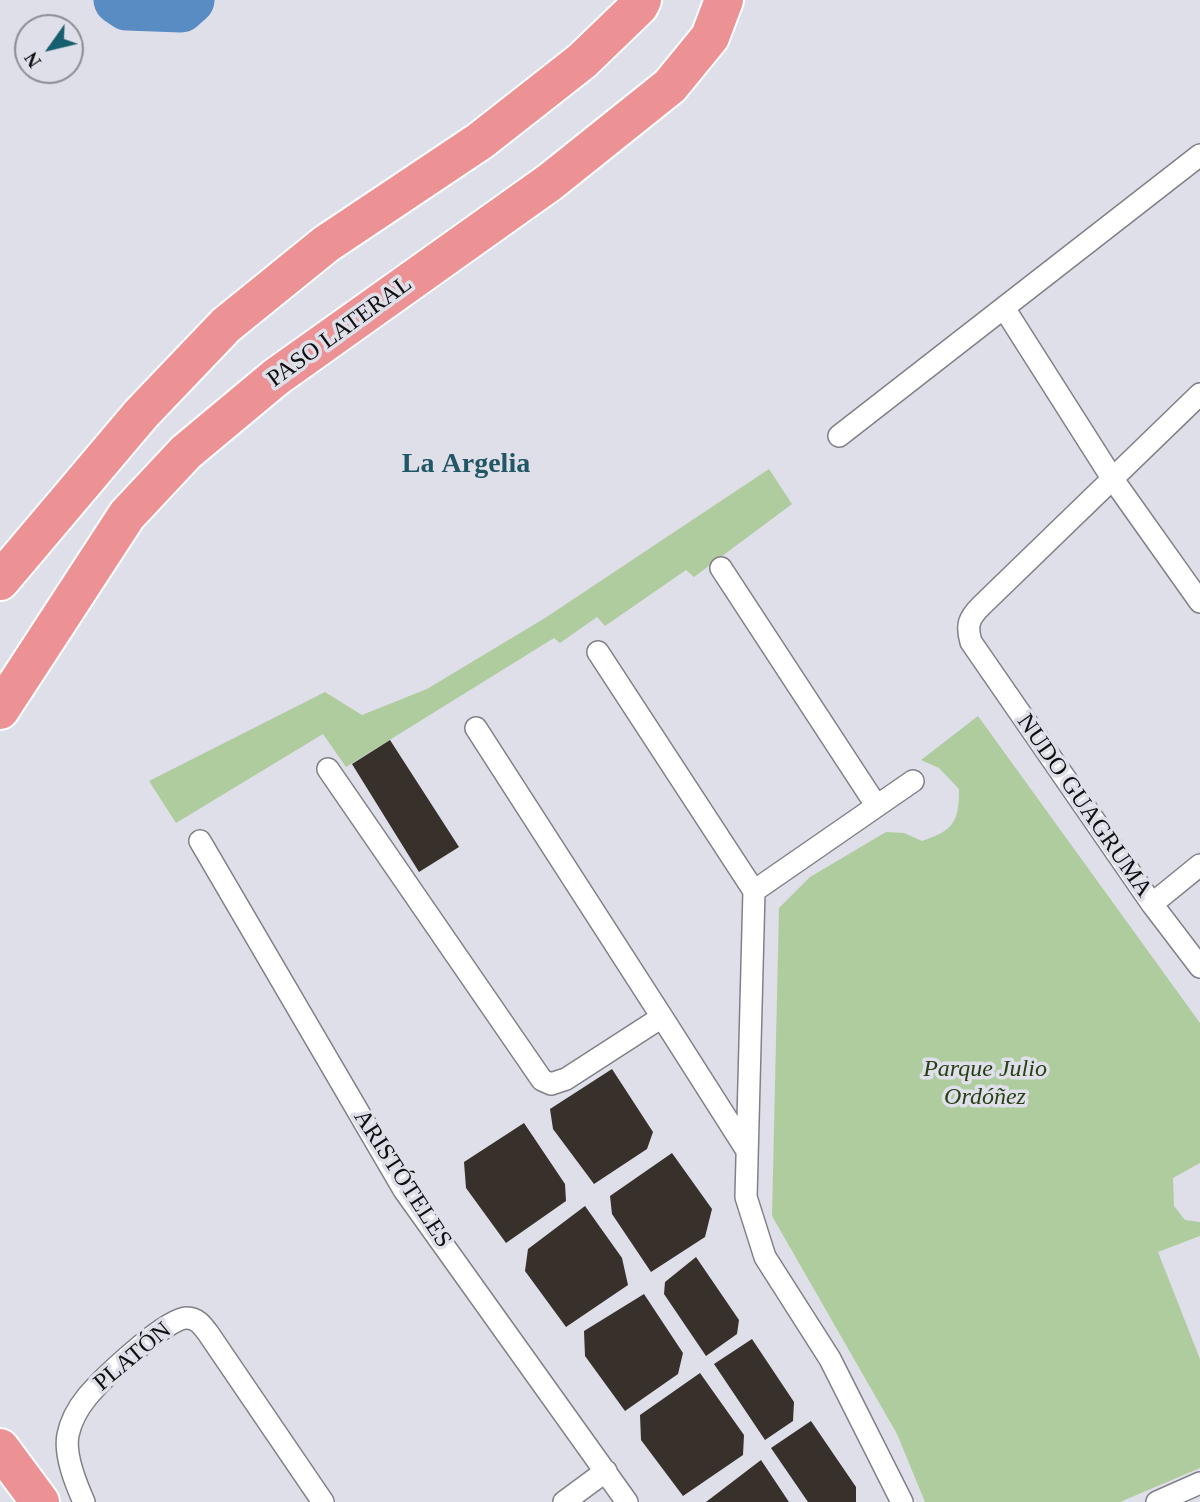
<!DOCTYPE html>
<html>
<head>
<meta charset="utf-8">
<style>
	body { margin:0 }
	#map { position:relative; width:1200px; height:1502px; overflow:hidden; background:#dfdfe9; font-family:"Times New Roman",serif }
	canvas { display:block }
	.north { position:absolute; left:14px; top:14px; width:70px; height:70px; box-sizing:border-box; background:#dfdfe9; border:2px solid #8c8c93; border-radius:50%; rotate:236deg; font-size:19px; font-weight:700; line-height:28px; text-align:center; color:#0f0f12 }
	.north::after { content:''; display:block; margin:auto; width:24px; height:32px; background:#175f6f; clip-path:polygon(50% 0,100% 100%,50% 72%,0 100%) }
</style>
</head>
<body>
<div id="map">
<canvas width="1200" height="1502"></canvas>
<div class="north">N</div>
</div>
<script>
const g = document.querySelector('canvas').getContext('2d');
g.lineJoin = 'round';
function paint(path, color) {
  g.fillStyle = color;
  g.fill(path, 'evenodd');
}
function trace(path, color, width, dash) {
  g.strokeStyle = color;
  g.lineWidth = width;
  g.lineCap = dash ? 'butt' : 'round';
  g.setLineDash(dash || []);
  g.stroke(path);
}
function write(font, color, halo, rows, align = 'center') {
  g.font = font + ' "Times New Roman",serif';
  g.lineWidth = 7;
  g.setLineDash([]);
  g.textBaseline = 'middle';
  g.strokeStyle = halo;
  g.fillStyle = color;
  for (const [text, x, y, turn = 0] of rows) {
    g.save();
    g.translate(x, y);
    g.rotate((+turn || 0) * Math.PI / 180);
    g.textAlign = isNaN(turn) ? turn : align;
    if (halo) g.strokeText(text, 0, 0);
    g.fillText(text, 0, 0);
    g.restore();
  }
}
const green = new Path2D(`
	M769,469L792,504L694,577L686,570L605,626L597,617L560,643L554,638L346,767L323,734L176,823L149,781L325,692L362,715L427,689L545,618Z
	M978,716L1200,1023V1163L1173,1178L1174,1206L1185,1220L1200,1222V1236L1158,1252L1200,1359V1468L1120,1502H925L897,1434L772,1216L779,908L810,877L886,832L904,833L922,841C954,830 959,822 959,789L939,768L921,760Z`);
const river = new Path2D(`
	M118,0L127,6L181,8L190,0`);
const building = new Path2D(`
	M390,740L459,847L419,872L352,764Z
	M612,1069L653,1132L647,1149L594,1184L553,1129L550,1109Z
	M524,1123L565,1184L566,1201L506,1243L466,1188L464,1162Z
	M672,1153L712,1209L705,1237L651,1272L612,1214L610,1196Z
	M585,1206L622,1258L628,1285L566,1327L525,1271L528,1249Z
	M696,1257L739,1320L737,1334L706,1356L664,1294L665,1282Z
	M644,1294L683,1353L678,1374L625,1411L585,1356L584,1331Z
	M752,1339L794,1402L793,1421L765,1440L714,1364Z
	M700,1373L744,1435L743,1455L683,1496L641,1440L640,1415Z
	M811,1421L856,1487V1502H808L771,1448Z
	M761,1460L789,1502H706Z`);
const street = new Path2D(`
	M1004,308L1112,478L1200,602
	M1200,394L981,606C969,618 966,625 971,642L1152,904L1200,967
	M839,436L1200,155
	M721,568L876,805
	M598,652L754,891L746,1197L765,1257L830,1359L902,1502
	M476,728L662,1017
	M328,769L542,1080L551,1084L566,1079L662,1017L746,1149
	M200,841L404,1190L627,1502
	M754,891L913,781
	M1152,904L1200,865
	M84,1502C76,1484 64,1455 68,1435C71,1420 78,1408 87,1397C101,1380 167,1317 187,1318C197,1318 202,1325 208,1333L323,1502
	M564,1502L606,1471
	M1157,1502L1200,1483`);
const highway = new Path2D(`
	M0,581L141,414L226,325L326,244L480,141L582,61L639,6L642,0
	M0,710L127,515L186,452L276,377L550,182L670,86L710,37L724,0
	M0,1448L40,1502`);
const streetNames = [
	["PASO LATERAL",340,332,-36],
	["NUDO GUAGRUMA",1084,806,55],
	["ARISTÓTELES",402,1179,57],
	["PLATÓN",133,1357,-40]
];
const parkNames = [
	["Parque Julio",985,1070],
	["Ordóñez",985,1098]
];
const quarterNames = [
	["La Argelia",466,465]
];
paint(green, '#afcc9f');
trace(river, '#598cc2', 49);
paint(building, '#37302b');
trace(street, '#808089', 24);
trace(highway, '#fff', 42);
trace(street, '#fff', 21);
trace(highway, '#ec9294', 38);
write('24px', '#0f0f12', '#dfdfe9', streetNames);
write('italic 24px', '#274114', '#dfdfe9', parkNames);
write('bold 28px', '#215764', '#dfdfe9', quarterNames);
</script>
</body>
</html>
